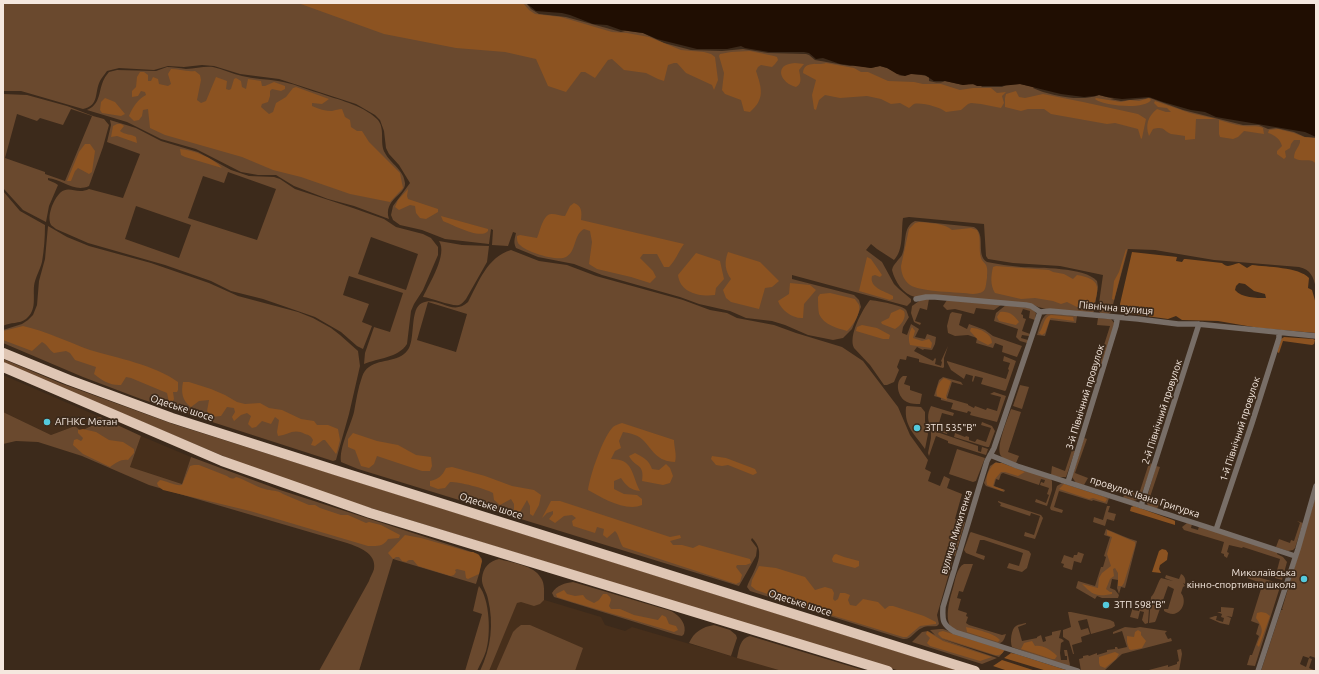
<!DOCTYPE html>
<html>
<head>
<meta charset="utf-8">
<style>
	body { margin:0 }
	#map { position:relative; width:1319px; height:674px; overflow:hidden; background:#3c2a1b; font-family:Ubuntu,sans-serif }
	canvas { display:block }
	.frame { position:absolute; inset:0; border:4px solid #f5e8df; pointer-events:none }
</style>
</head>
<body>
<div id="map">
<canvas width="1319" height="674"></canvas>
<div class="frame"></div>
</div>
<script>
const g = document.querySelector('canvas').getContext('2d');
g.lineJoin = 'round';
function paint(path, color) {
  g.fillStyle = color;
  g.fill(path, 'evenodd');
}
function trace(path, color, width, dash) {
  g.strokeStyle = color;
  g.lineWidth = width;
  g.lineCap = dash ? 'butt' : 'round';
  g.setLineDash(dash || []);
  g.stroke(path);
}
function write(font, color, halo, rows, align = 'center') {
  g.font = font + ' Ubuntu,sans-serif';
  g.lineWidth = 3.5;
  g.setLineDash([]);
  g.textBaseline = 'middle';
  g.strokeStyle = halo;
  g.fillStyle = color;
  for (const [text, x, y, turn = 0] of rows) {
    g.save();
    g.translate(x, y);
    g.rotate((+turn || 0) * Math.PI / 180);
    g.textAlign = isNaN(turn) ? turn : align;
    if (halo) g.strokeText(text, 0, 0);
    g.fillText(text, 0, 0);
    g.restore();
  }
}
const built = new Path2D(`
	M3,375L100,417L93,419L95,424L81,431L75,426L51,435L3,412Z
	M141,436L191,457L182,484L130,467Z
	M518,592L601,617L605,625L625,631L632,627L782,671H485Z`);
const green = new Path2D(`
	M3,3H526L531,9L539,14L566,17L621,32L625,31L621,30L643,33L664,43L691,50L722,51L743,49L768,53L806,54L809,55L815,60L838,64L850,66L855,65L871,68L880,66L887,68L900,74L898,75C904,77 906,74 911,74C916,74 924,75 929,77V81C934,82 940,84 945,81L963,85L968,84L983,85L981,87H1002L1006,85L1020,84L1034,87L1033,88C1050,96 1082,102 1099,95L1114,99H1110L1121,101L1150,98L1183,110L1243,125H1259L1268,129L1276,128L1294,132L1305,137L1316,138V288C1313,276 1311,270 1299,267L1214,260L1155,250L1128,249L1111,312L1109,314H1101L1098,310L1103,275L1060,266L1013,263L988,259L986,256L984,224L909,217L903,218C901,230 904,250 894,260L877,249L871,244L866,250L882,262L894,284L899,289L911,299V302L907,306L792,275V279L854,295L859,300L861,307L852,329L843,338L833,340L808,335L785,325L772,321L746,318L730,311L699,304L680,297L602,275L574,264L538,257L516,248C513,242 515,238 516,233L513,232L508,246L492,245L493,230L491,229L489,244L445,239L422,230L400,225L393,220L391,215L393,206L410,183L399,165L389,154L386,148L384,131L380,120L375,115L356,104L279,79L240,74L214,66L202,65L184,67L168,66L154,70L119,68L107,71C105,74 102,77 100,81C94,93 100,105 83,109L21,91H3Z
	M167,67C174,67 179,68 186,69C195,69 204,66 213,67C223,69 232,74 242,76C254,79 266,79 278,81C292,83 305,89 319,93C338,100 361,104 377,119C386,128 379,143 385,153C391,164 404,170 405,183C406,195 383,199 389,219L354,206L328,199L294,186L276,175H258L241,172L196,149L161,139L127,122L87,110C104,103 96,86 109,72L117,70L156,71Z
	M3,94L27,95L67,106L93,116L104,119L109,125L103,147L89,186C74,193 62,179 48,178V180L55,183L58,185L49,206L46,222L23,210L3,188ZM71,109L92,116L65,181L45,174V172L5,158L17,114L37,121L40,118L63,125Z
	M110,120L136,128L161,141L198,152L231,170L249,176L274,177L280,179L295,189L353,208L384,219L396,227L423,234L431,238L438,247V255L423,290L414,304L411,311L407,344C398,358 378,358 364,364L365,353L374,327L390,332L403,293L349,276L343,295L369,304L362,322L372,326L363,349L357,346L341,332L315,317L263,299L231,291L211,281L165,265L88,243L56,229L51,225C48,219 50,212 52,206C65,177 73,197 89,189L123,198L140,154L107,142L111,125ZM228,172L276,189L257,240L188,218L203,176L224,183ZM136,206L191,225L179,258L125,239ZM371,237L418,254L406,290L358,274Z
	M3,191L20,211L45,225C45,238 44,250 42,262C40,270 35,278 34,286C33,298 37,310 26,319C20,324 10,322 3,326Z
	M915,221L974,227C987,234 975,255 987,262C998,264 1010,266 1021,267C1039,268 1085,267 1097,281L1098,287L1094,311L1093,313C1073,312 1050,313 1031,304L915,297C903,294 895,282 892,270C893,264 899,260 902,255C907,244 902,227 915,221Z
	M48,226L67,237L89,246L151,263L209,283L238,296L298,312L313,318L331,328L340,335L358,351L360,366L349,414L336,460L333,461L141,399L83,377L3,343V330L22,324L28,320L33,315L37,305L39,281L45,259Z
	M439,241L462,245L489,246L487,262L466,299C464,301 462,304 459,305C453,307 432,298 423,297C429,284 448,254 439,241Z
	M511,250L539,261L567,265L596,276L683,300L710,310L727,313L737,318L774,325L796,333L842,347L863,361L898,407L910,435L928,460L925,469L931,472L928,481L940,486L944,476L950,479L947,488L962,494L955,519L965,522L955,556L952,555L951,560L952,563L937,615L939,624L937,626C932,627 927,625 922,628C914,631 912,640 903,639L750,591L747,587L748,584C755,569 767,552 752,538L751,540L757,548L756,556L739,586L358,469L341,462C339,448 350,427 354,412C356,401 358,388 362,377C363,373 366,369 369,367C381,358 401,363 409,348C415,337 410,308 422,303C438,295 452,317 468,302C479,282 487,257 511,250ZM428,302L467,314L456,352L417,340Z
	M922,299H929L927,310L920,308L915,321L921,323L920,325L914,322L911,313L912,306Z
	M870,300C877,301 903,305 906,310C907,311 908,316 909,317L903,327L902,333L907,335L911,324L919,329L915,337L925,339L927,334L936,337L935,344L932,350L924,349L923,350L917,347L914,351L933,361L935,358L936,359L935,364L941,366L942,362L941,361L948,346L944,358V367L943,368L919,362V359L907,356L906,360L900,359L897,367L899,370L894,382L887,385H884L870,365L854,348C848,336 862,310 870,300Z
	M947,300L1001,305L994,310L976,308L974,314L955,309L947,310L943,306Z
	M1006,305L1031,308L1036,313L1035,320L1029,318L1030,311L1023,309L1021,314L1023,315V318L1026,319L1022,331L1030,334L1029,336L1022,335L1021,338L1028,340L1027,343L1020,341L1016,337L1018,329L994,321L996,313Z
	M952,312L962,314L959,325L967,329L969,324L985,330L993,336L1022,346L1017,357L1002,352L1003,346L995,343L993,348L976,343L977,338L968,335L955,336L948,333L947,326L950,314Z
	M1050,313L1077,316L1076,323L1050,320L1045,336L1037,335C1040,327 1041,315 1050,313Z
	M1098,318L1111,319L1115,324L1102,366L1098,364L1110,326L1097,325Z
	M1004,356L1016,361L1006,390L1005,391L981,384L983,378L975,376L973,382L972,381L973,376L966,374L964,379L951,370L947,362V361L1006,379L1009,370L1008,369L1010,363L1003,361Z
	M3,359L60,383L173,424L959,671H900L335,497L242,464L3,363Z
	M903,376H907L904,384L910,386V390L922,394L920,404C916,404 911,404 907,402C898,398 894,382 903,376Z
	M943,377L961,382L963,385L952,382L947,398L968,404V405L974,408L975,406L986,410L987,408L997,411L1001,397L990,394L994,392L1006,396L997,422L970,415L971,412L968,411L967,413L951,409L953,403L941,400V398L934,396L939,380Z
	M1020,385L1029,387L1022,409L1013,406Z
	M907,406L921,407L925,412V421L928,434L925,449C915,434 904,427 906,407Z
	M931,406L954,413L953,416L942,413L938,426L948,430L947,434L932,429C927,421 927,414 931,406Z
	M1011,409L1021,412L1008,452L1019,456L1016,463C1011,462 1004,460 1001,456C995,448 1008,418 1011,409Z
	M3,412L51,435L75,426L81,431L95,424L93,419L100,417L141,436L130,467L182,484L191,457L280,490L478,554L482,559L479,574L476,584L393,559L359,671H319L369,581C370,577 373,573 374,569C377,553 358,547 347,543L149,485L82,456L38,442L16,441L3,444Z
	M982,422L992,426L995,431L989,447H987L954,437L955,433L965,437L966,436L969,437V440L975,442L977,439L986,442L991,428L981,425Z
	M931,430L978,446V451L981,452L982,447L988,449L986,455L948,443V441L936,436L929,456L928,453L931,438Z
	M1084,438L1087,439L1075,473L1088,478L1084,485L1076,483L1072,477Z
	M957,449L985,458L976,481L973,482L949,474Z
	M1072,450L1075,451L1066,477H1059L1051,475L1052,466L1065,471Z
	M996,462L1050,478L1052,481V490L1047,506L1035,502L1036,499L1046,503L1049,495L1047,494L1049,488L1040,485L1041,482L1044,483L1045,480L1041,479L1039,485L1003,473L1001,474L999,480L996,479L994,486L1005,490L1004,492L986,486L984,483L990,466Z
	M1149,463L1153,464L1140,498C1135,503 1129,500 1123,498L1126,490L1139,494Z
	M1156,466L1160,467L1150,497L1160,501L1158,507L1156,509L1148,506L1146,501Z
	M1062,483L1109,498L1107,504L1093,500L1092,501L1059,491L1054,507L1063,510L1062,513L1051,510L1050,508L1057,486Z
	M1316,495V658L1310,656L1309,658L1303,656L1300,664L1306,667L1309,658L1312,659L1309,668L1316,671H1298L1295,670L1261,671L1281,610H1283L1282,609Z
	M998,501L1041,515L1043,518L1035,539L1024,536L1025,532L1034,535L1040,516L1031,513L1030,516L1000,506L1001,504L998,502Z
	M1107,506H1110L1108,512L1116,514L1114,521L1107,519L1105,526L1093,522L1094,517L1103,520Z
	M1297,521L1303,523L1295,548L1293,550L1288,551L1276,547L1279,539L1290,543L1291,540L1294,541L1300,523Z
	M1187,523L1192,524L1191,528L1198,530L1199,526L1278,552L1277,554L1283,557L1287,562L1282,580L1275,578L1280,559L1243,547L1242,548L1229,545L1227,552L1229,553L1227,558L1224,556V554L1221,553L1224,542L1184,530L1182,527Z
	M1106,529C1117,533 1126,538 1137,541L1125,588L1121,587L1119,594L1117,588L1118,580L1112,579L1110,588L1115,590L1119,595L1118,598H1102L1097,596L1095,599L1076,588L1078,581L1095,586L1101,567H1103L1106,557L1104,556L1110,537L1104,535Z
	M971,532L1029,551L1031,554L1027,568L1022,572L1007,568L1009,563L1019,566L1023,553L984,540H980L976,553L985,556L984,560L966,553L964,550L970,533Z
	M1078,552L1084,554L1081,563L1074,561L1072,570L1063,567L1064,564L1061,563L1064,555L1073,558L1074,555H1077Z
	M499,559C512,563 534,565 541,578C545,584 544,592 544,600L540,604L534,606L521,602L517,603L489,671H480C491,648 494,624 488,599C487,592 481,585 482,578C483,568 489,561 499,559Z
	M964,564H973L963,592L959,591L957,598L961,599L958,610L967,613L966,616L968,617L966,623L969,625L1002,635L1006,634C1004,640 1003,643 997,644C988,641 956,632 951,627C944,618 950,598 953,588C955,581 957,567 964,564Z
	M1181,574C1185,576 1186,580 1185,584L1183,583L1185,586L1183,587L1181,593C1187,600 1183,613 1173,614C1170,614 1166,612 1164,611V609H1168L1174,589L1168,586L1156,620L1155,622L1149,623L1151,597C1156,592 1157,583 1161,578L1173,581L1165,578L1166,575L1179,579Z
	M1250,575L1275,582L1278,583L1280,587L1255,666L1247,665L1250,655H1252L1259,636L1256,634L1259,624L1251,621L1261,589H1263L1264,584L1247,578Z
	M573,582L671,611C680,616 687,624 684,634L682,636L677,635L554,597L552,593C557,585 565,583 573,582Z
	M479,586C490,599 491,635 486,651C484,658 480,664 477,671H465L482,614L473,611L478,589Z
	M1136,603L1149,609L1148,623L1145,624L1142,620L1144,612L1140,611L1138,619L1130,617L1133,607V610L1139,611L1140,607L1135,605Z
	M1221,607L1234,608L1232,617L1226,616L1231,618L1229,625L1220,623L1209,618L1215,616H1217L1216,620L1223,622L1224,618L1221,617L1222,614L1217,612H1221Z
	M1068,612H1071L1110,620L1114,622L1115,626L1112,628L1091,634L1087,619L1078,621L1081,630L1088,628L1090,634L1081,637L1082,642L1072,645L1074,654H1073L1069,641L1063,637V630L1071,627Z
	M1026,623V624L1018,627L1022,641L1037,638V637L1041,635L1043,642L1046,641L1045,637L1052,635V632L1061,630L1059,638L1062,639L1064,641L1061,643L1060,653L1061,660H1067V656H1065L1064,650H1067L1070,665L1069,667L1012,647C1010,642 1011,629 1016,626C1019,624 1023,624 1026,623Z
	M521,625H530L583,648L575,671H496L513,632L517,628Z
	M714,625L730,630L736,635L737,638L731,656L689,643C694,632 702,627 714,625Z
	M1125,627L1135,628L1140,627L1167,631L1165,633L1168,639L1171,638L1172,641L1122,654L1104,671H1081L1079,659L1083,658V656L1088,655L1089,656L1097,653V655L1107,652V650L1115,649V647H1117L1118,649L1127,647L1122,631L1113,634V632Z
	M940,629H943L1005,650L999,657L939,638L997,658L982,664L912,642L922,632L928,631L935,635L930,630Z
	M750,636L866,671H782L737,658C739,649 740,638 750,636Z
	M1181,649L1182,654L1179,671H1145L1168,665V667L1177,664V662L1179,661L1177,650Z`);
const forest = new Path2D(`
	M298,3H491C501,4 512,3 523,3L529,10L535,14L561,17L612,32L627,33L649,37L681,50L704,52L711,54L715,57L718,80L714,90L712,85L686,73L677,63H674L668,65L664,81L658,79L646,73L624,70L612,59L608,60L595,78L585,72H581L566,92L548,86L536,59L505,52L456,48L384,34Z
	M750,51L774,56L777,57L778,60L775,64L772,67L761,65L758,67L756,71C762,89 765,99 750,112L744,111L741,100L725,94L722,90L724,73L719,56L720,54L731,52Z
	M795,63L804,64L799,70C800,77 803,83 796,87C780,83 773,64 795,63Z
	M826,63L854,68L861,72H868L888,81L914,82L923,84H941L960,90L973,88H991L997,93L1006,92L1002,96L1004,103L1001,108L981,104L971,103L968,104L961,110L946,112C940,107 921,102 914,104C912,105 911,107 909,108L900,103L891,104L881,99L867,96L840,98L825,95L819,100L816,110L814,109L812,95L816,80L803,73C804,60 817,66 826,63Z
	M171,69C179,69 186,72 195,71L200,75L201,80L197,100L201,103L206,101L216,77L227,81L226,89L229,90L231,89L234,79L236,78L241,81L242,87L246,89L248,79L261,81L262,86H265L274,82L285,86V89L281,91L272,89L270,91V96L268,102L262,104L261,107L269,114L273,112L276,103L286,97L293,88L296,87L329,99L322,104L312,103V106C318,109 326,111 332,111C336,110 338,109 342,109L345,117L350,120L351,127L357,131H362L369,142L400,173L403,188L390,202L350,194L301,177L273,170L242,157L165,135L150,128L148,109L143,110L142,116L139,120L134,121L129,116C132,108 138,99 146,95L145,92L141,91L138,96L132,97V91L136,87L137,77L140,72H144L148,75V81H151L153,77L158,79L159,84L168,86L171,84L168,74Z
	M1016,91L1019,97L1025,98L1043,94L1083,102L1138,114L1146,119L1142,138L1141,139L1138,129L1115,123L1107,124L1051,114L1044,109H1028L1021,111L1005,107V98L1006,94Z
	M105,98L115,102L125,114L121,116L102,113L100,110L101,102Z
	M1096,98L1121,102L1130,100L1139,101L1149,98L1151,100C1145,110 1103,106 1095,99Z
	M1155,101L1190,113L1216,119H1196L1195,139L1185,140V136C1181,135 1176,135 1171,134C1163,131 1165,126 1153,129L1149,136C1145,125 1148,116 1157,109L1166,112H1171L1167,108L1158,107L1154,103Z
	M1219,120C1227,122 1235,125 1244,126C1251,127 1256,125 1263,128L1264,134L1244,131L1238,137L1233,139L1220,137L1219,134Z
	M117,124H121L124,126L120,131C125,135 131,134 136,137L137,143L117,136L111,137L113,126Z
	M1278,129L1294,133L1304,137L1316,138V164C1311,157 1302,163 1294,158C1294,149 1301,146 1300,140H1294L1291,144L1290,148L1285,151L1286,157L1284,159L1277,154V151L1282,146C1280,139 1275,135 1268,133L1269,130Z
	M85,144H90L95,151L92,172L89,174L78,168L75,171L71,181H67L79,152Z
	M180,149C194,150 213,158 222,168L185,157L181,155Z
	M408,189L407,196L408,199L438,209V212L426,219L420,218L416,213L415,206L410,205L399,210L395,207L398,200Z
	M574,203C582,206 582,212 581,220L684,244C678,252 676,260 669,267H664L657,254H643L640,258L653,271L656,277L650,283L631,277L597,269L589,264L592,242L590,231L584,229C573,235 577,251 566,257C558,262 526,252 520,245C517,243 517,239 517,236L520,235L537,238C540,232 543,213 552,214C556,214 561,216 565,216L570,206Z
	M441,216L488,229V231C481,240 453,225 443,221Z
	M919,222C929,223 945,223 952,230L971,228L977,230C982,238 978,249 981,258C982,261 984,262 986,265C988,269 987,274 987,278C985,289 987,293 973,294C959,292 920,292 910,285C904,281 901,273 901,266L909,229L915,223Z
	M1126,249L1127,250L1114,300L1112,299L1114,281L1119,272Z
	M728,252L760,262L779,281L772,287L765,288L759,309L731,302L726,298L723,290L731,279C725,271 724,262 728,252Z
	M1132,252L1177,257L1176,261L1182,262L1184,259H1186L1222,263C1228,269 1232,264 1239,263L1247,268L1252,265C1267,267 1299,267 1309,278L1308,288L1312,290L1316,304V333L1259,328L1218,321L1182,320L1176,316L1168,319L1125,313L1122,311L1120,304ZM1239,283L1245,284L1254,291L1265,294L1266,298C1256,298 1242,298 1235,290L1236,286Z
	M696,253L720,261L724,279L716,288L715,295C700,297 680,293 678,275Z
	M867,257L871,259L882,275L880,277L875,275L872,276C869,288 885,291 893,296V299L890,300L859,291Z
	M996,266L1049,270L1053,272L1064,274L1073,279L1077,275C1101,279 1100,287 1093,308L1077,307L1067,302L1061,304L1053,301L1035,298L1021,299L995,293C990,285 991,276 993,267Z
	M790,283L810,285L816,290L804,304L803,318C793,319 781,310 778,301L789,294Z
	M830,293L855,299C856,301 858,303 859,305C861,313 853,326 847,331C837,328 824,325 819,314C818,309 818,302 818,297L820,294Z
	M900,309L904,311C907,317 901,326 895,329L882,324L881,322L889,318L891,313Z
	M1000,312C1009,311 1014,315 1019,322L1016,325L999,321L997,317Z
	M1051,315L1073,317L1074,321L1051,318L1050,319L1045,333L1042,335L1039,333C1044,327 1043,317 1051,315Z
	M862,325L877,328L890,335L889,339H883L856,331L857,327Z
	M23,326C46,331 68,342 90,350C117,358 155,365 178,382V390L177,392H173L174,399L172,403L169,402L167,393L131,378L126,377L121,385C111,386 101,380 94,374L96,367L75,360L70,353L66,351L54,353C49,350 48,345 42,342L32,351L3,340V331Z
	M912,327L915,331L913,338L922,341L929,339L932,343L931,348L910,345C908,339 909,333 912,327Z
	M971,328C980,328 992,334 992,343L988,345L978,340L970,331Z
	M1284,337L1313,339L1315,340L1314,344L1312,345L1283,341L1279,353L1277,352L1281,339Z
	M944,378L951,381L946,396L947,400L937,396C935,390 939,381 944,378Z
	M183,382H189L211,389L225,395L237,402L245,404L260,403L269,408L282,410L301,419L314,421L317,425H328L338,429L340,440L337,452L336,454L325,440H323L315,446L311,445L313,440C311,436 309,435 305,434C293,428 289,435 278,436L277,432L279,420L275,417L271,424L262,421L256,427L252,428L248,424L251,416L247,413L241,415L234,421L232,417L235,412L234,408L227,407L221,416C214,417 211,417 207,411L209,400L199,401L191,407C182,401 181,392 183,382Z
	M622,423L674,440C674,447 677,455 675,462C657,461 654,452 644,441C639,435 630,433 623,432L619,441L621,448L615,451L611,459C634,459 631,474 640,491C631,490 626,486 621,478L614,481V489L624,494L637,495L642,499V505C626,512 602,498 588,490C590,475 603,437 613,427C615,425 619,424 622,423Z
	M83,429L96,432L109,440L123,442L134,449V453L128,460C121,459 116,463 110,467L83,454L73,445L74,440L77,439L81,441L82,440L83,438L78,433V430Z
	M353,433L377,441L398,445L416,455L431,457L432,466L430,471H422L377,456L374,464L369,468L361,466L355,450L348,447V439Z
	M635,453C643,457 649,460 652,469L659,470L666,464L670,468L673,476L670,483L663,485L642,481C645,463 635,468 629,456Z
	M712,456L726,458L755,469L757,473L753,475L728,465L722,466L716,465L711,459Z
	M995,463H1002L1025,472L1018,476L1005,472H1001L995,479L993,486L1004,490L1002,491L987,485C985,477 989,468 995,463Z
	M194,465H199L227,476C230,478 232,480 236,477C245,479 255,487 265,489C271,491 278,490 283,494L309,505H315L320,508L341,515H348L366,523L369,522L381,525L400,535L399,538L388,539C383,547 377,546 368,546L250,511L163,490L158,486L157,483L160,480C167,481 175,486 182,485L190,466Z
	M452,467L485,476L512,486L534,490L541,495L539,505L533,516L530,514V506L527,500L520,512L514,511V504L511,499L500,505L494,500L493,493C484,488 460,482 450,482L445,488L438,489L430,486V481C439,479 442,476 446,468Z
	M1064,484L1104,497L1107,499L1106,501L1105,502L1093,498L1089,499L1059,489Z
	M551,501H560L670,537L680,535L681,538L670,541L673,545H682L693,548L699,545L750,559L751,563L746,565H737L736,567L742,575L740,582L736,584L623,547C619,541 619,535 615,531L607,538L603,535L604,529L597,527L595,533L573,526L572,521L576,518L572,515L564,516L555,523L549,519L553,514V511L547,513L542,518Z
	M1134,506L1173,520L1175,521V525L1130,511L1131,507Z
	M1107,530L1135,542V546L1124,583L1122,586H1118V573L1115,568L1113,569L1114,576L1110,579L1106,589L1110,592H1112V594C1096,597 1093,595 1082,584L1098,588L1099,578L1102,573L1111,566L1107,554L1112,537L1107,535Z
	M405,535L421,538L470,552H473L479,555L482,561L479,574L468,579L466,578L465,571L457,569L455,570L456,572L454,575L451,576L418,566L413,560H409L406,562L402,561L399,557H396L393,559L388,553Z
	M1162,549L1166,550L1168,553L1167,560L1160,565L1159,569L1161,573L1152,572L1159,551Z
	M836,554L844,557L859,561V566L855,568L833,562L832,559L834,555Z
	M759,566L776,568L805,577L815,590L825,587L832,589L834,593L833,599L835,601L838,599L840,593H845L850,595L848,600L850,605L856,606L863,599L878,602L885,609L889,606H893L924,616L936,622V624L920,626L907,637H903L805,607L756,590L751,586L752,580Z
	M564,590L567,594L575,596L583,595L586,599L594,603L599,600L603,594H607L610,597L611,600L609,606L611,609H620L634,615L658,620L662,615L666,617L669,624L676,626L678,630L674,632L569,601L557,597L556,594Z
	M1261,612L1266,613L1270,616L1259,647L1257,645C1262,631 1265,631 1256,618L1257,613Z
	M966,627C975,629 994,633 1000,640L998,642L967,632Z
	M1138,630L1141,632V635L1146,641L1142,648L1131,650L1129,649L1127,642V636L1134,637L1135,632Z
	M927,631L943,641L992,657L980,661L930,646L927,643L930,638L926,634Z
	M943,631L1004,650C1002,655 1000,655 995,655L942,638L938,634L939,632Z
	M1032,641L1035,646C1043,645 1051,650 1057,656L1055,659H1052L1021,649L1024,643Z
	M1115,652L1119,654L1116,659L1105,668L1100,666L1099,663V657Z
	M1011,653L1016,654L1069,671H1047L1004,658Z
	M1002,660L1036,671H1008L993,666Z`);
const water = new Path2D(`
	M526,3H1316V137L1305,132L1216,117L1205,112L1191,110L1163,102L1149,97L1122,99L1107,97L1099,95L1095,96L1084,97L1061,94L1020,84L1001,86H977L973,84L963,85L945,81H934L925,75L911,74L905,76L897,74L887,68L880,66L871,68L840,64L823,58L816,59L809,53L804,52H769L745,48L741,46L727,49H697L657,39L643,33L621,30L607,25L593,24L570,15L562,13L536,11Z`);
const street = new Path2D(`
	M916,299L926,297H935L1026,305L1031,306L1040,312L1050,311L1138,319L1178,324H1197L1316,336
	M1040,312L994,448L987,461L983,474L943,607C942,621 943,625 955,632L1078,671
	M990,455L1017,466L1207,527L1295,556
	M1068,482L1116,326L1117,321L1115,317
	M1141,506L1199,324
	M1216,530L1252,423L1279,338V333
	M1258,671L1298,549L1316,486`);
const highway = new Path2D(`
	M3,353L69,380L172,418L335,470L975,671
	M3,367L222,461L370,513L888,671`);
const markers = [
	[47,422,4,"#54cadd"],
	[917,428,4,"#54cadd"],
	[1304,579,4,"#54cadd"],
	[1106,605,4,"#54cadd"]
];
const streetNames = [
	["Північна вулиця",1116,308,5],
	["3-й Північний провулок",1085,397,-73],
	["Одеське шосе",182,408,18],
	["2-й Північний провулок",1162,412,-72],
	["1-й Північний провулок",1240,429,-72],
	["провулок Івана Григурка",1145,497,18],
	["Одеське шосе",491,506,18],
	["вулиця Микитенка",956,532,-73],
	["Одеське шосе",800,603,18]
];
const poiNames = [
	["АГНКС Метан",55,422],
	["ЗТП 535\"В\"",925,428],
	["Миколаївська",1296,573,"right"],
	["кінно-спортивна школа",1296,585,"right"],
	["ЗТП 598\"В\"",1114,605]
];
paint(built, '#472f1b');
paint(green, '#6a492e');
paint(forest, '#8c5321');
paint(water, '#200e02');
trace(street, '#786e67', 5.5);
trace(highway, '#dfc6b4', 10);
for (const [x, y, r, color] of markers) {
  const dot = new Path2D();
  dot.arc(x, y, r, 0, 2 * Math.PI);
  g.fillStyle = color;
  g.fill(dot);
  trace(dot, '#3c2a1b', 1.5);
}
write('10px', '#f5e8df', '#3c2a1b', streetNames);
write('10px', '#f5e8df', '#3c2a1b', poiNames, 'left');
</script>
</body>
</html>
